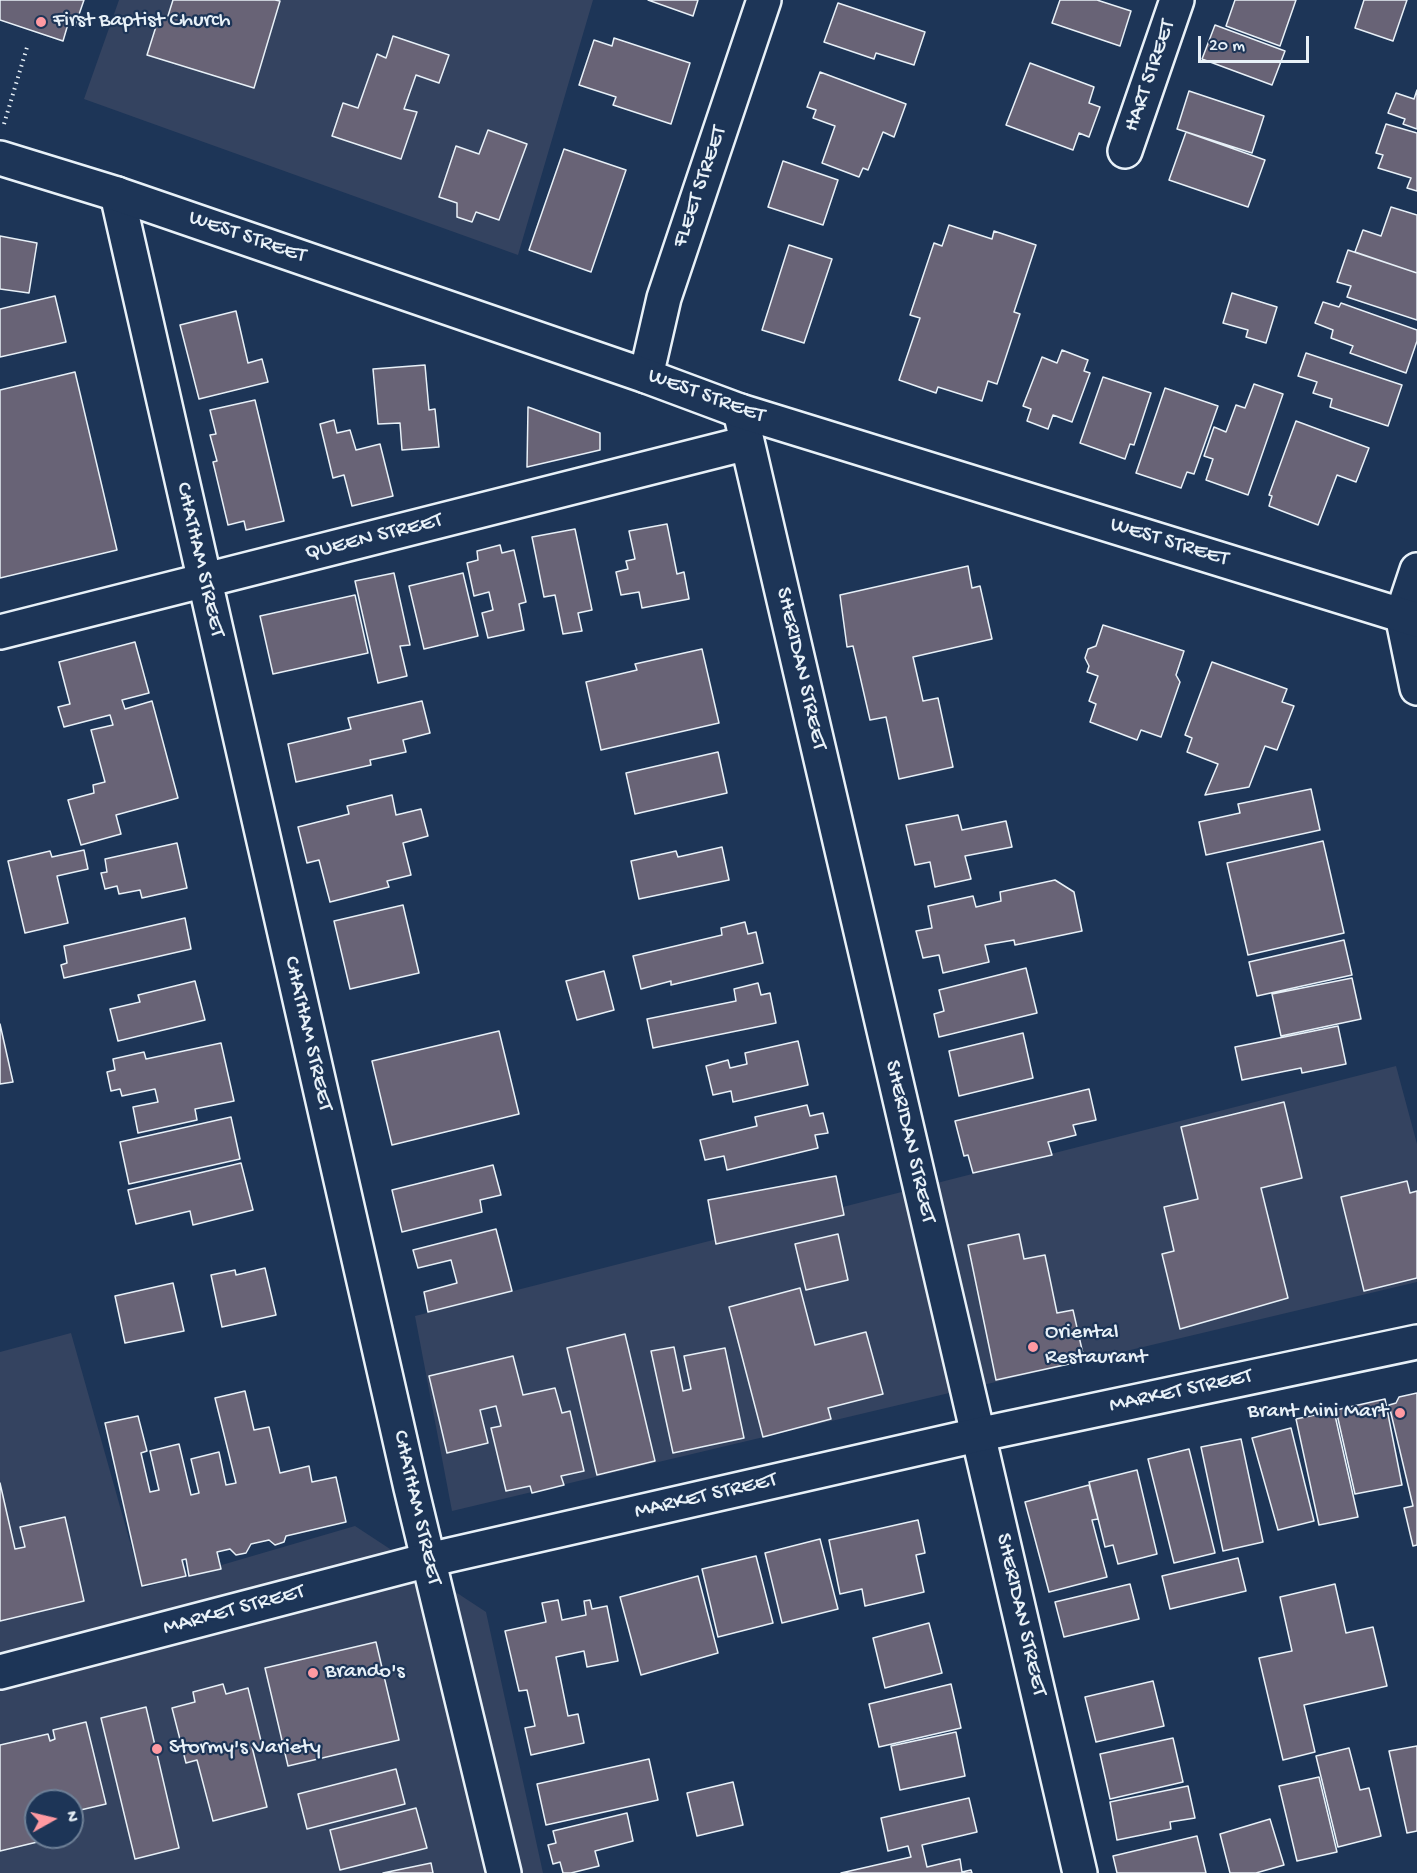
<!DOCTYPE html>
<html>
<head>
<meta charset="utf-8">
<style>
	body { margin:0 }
	#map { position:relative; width:1417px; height:1873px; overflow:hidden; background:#1d3557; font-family:"Gochi Hand",sans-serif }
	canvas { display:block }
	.north { position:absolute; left:24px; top:1789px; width:60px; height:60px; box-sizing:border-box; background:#1d3557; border:2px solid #6e8097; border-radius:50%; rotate:82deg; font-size:16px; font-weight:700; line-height:24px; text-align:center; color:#e8f1f8 }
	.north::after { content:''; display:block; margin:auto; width:21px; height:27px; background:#ff9aa2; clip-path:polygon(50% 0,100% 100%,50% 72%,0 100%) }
	.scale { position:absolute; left:1198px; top:36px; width:111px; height:27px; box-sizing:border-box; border:3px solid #e8f1f8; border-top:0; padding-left:8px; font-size:18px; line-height:21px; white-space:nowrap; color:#e8f1f8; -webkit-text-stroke:4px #1d3557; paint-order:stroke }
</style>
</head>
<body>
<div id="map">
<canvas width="1417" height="1873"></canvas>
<div class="north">N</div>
<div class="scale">20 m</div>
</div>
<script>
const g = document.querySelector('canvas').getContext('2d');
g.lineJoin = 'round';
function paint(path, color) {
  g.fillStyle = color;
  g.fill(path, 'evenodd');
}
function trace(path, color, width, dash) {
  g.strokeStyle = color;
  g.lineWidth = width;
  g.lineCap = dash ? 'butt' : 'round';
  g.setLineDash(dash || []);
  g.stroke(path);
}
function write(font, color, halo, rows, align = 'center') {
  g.font = font + ' "Gochi Hand",sans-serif';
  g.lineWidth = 4.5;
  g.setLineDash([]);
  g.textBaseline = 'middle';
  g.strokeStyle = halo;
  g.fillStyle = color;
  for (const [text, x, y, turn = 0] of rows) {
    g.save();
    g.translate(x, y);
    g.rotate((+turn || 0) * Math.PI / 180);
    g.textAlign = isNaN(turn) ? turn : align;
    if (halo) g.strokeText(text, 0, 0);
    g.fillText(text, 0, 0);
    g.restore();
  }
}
const built = new Path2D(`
	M119,0H593L518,255L84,99Z
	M1396,1066L1417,1144V1282L452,1511L415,1316Z
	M71,1333L143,1588L355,1526L486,1612L543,1873H0V1352ZM36,1801H72V1837H36Z`);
const building = new Path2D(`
	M0,0H84L75,26L68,24L63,41L0,20Z
	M173,0H275L280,1L254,88L147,55L159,17L167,19Z
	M648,0H698L693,16Z
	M1060,0H1097L1131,11L1120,46L1052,23Z
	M1235,0H1296L1280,46L1226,26Z
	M1364,0H1407L1393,41L1355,28Z
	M838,3L925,32L914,65L876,53L874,59L824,42Z
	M1215,25L1285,51L1272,85L1202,59Z
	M393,36L449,55L439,83L416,75L404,109L417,112L401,159L332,136L343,103L358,108L377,54L386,58Z
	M614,38L690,63L671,124L613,105L616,97L579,85L594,40L612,46Z
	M1030,63L1094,87L1089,103L1100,107L1089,137L1079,133L1073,150L1006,125Z
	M820,72L906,104L894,137L883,132L868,170L863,168L859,177L822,163L835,126L813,118L816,110L807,107Z
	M1417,90V129L1403,124L1405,119L1388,113L1396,93L1414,99Z
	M1189,91L1264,116L1252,153L1177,129Z
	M1386,124L1417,133V191L1407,188L1411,178L1378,168L1383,155L1376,153Z
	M488,130L527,144L499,220L476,212L472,222L457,217V203L439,197L456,146L479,154Z
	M1186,132L1265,160L1248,207L1169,180Z
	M564,149L626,170L591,272L529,250Z
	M783,161L838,180L823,225L768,207Z
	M1391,207L1417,215V273L1355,252L1363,230L1381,236Z
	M949,225L992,239L994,231L1036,245L1014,312L1020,314L997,384L988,381L982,401L938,387L936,393L899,380L920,318L910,315L934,243L942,246Z
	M0,236L37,243L29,293L0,289Z
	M789,245L832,259L804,343L762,330Z
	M1348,250L1417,273V320L1347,297L1351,286L1337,282Z
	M1232,293L1277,307L1266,343L1246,337L1248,330L1223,323Z
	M55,296L66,342L0,357V309Z
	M1323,302L1339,307L1341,303L1417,330V341L1406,373L1350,353L1353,346L1331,338L1333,330L1315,323Z
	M236,311L248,363L262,359L268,382L199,399L180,325Z
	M1062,350L1088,360L1084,371L1090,373L1072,422L1053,415L1048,429L1027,421L1031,409L1023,406L1042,357L1057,363Z
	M1306,353L1402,385L1388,426L1330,407L1332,399L1313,393L1317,382L1298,376Z
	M425,365L429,410L435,409L439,447L402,450L400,423L378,424L373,369Z
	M75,372L117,550L0,578V390Z
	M1103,377L1151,393L1134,445L1130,444L1125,459L1080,443Z
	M1254,384L1283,394L1248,495L1206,480L1213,459L1204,456L1214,427L1226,432L1236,405L1245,408Z
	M1165,388L1218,406L1194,474L1187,472L1181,488L1136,473Z
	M255,400L284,521L246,530L244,521L228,525L213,462L217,461L210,435L216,434L210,410Z
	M528,407L600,433V450L527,467Z
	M334,420L337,433L350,430L356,450L380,444L393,496L352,506L344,475L333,478L320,424Z
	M1296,421L1369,448L1356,482L1337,475L1318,525L1269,506L1272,496L1269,495Z
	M667,524L677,574L684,572L689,599L642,608L639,592L621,595L616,572L628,569L626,561L635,559L629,531Z
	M575,529L592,610L578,613L582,631L563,634L555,595L544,597L532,537Z
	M500,545L502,553L514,550L526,602L519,604L524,630L488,638L482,613L493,610L489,592L474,596L467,563L478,560L477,551Z
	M968,566L972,588L980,586L992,639L913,657L923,701L938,698L953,767L899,779L886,717L870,720L853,646L847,647L840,595Z
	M394,573L410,645L400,646L407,676L378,683L355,581Z
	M463,573L478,636L424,649L409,586Z
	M355,595L368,653L273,674L260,616Z
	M1103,625L1184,651L1176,675L1180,682L1161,737L1141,730L1137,740L1090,722L1096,704L1089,701L1098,676L1087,672L1089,666L1085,658L1088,649L1096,646Z
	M135,642L149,693L122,700L125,709L152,701L178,798L116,815L121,834L81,845L68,800L94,793L93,785L105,782L91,730L113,725L110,715L64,727L58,707L70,704L59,662Z
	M702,649L719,723L601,750L586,682L637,670L635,664Z
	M1212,662L1287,689L1282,702L1294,706L1277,750L1265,746L1249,787L1205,795L1218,764L1187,752L1192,738L1185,735Z
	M422,701L430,733L403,740L406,752L370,760L371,765L296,782L288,744L351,729L348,718Z
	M718,752L727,793L635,814L626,773Z
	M1311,789L1320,830L1206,855L1199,822L1240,813L1238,804Z
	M392,795L396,815L421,809L428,836L403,843L411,875L387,881L389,887L330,902L319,860L307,863L298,827L349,814L347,806Z
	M958,815L962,830L1006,821L1012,847L965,856L971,879L935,887L930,862L915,865L906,825Z
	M1323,841L1344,933L1248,955L1227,863Z
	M177,843L187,888L142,898L140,890L119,894L117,886L105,889L101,873L107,872L105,859Z
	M722,847L729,880L639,899L631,861L676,851L678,857Z
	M84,850L88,869L57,876L68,923L25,933L8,861L50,851L52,857Z
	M1055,880L1074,892L1082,931L1015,945L1014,940L985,945L989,962L943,973L939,955L923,958L916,931L932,928L928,906L973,896L976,907L1001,901L1000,892Z
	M403,905L419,973L350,989L334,921Z
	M185,918L191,949L64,978L61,965L67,963L64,946Z
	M745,922L748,934L756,932L763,963L671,985V981L641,989L633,956L722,935L721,928Z
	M1344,940L1352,975L1257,996L1249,962Z
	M1026,968L1037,1013L939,1037L934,1014L944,1011L939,990Z
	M604,971L614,1010L577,1020L566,981Z
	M1352,978L1361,1019L1281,1036L1272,994Z
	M195,981L205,1020L118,1041L110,1009L140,1002L138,995Z
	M758,983L761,995L770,993L776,1023L653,1048L647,1019L736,1001L734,989Z
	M0,1024L13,1082L0,1084Z
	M1338,1026L1346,1064L1302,1073L1301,1068L1242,1080L1235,1047Z
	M499,1031L519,1114L392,1145L372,1061Z
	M1023,1033L1033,1078L959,1096L949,1051Z
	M798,1041L808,1085L733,1102L731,1091L713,1095L706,1066L728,1060L730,1068L747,1064L745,1053Z
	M221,1043L234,1101L195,1109L197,1120L138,1133L133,1107L158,1102L155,1089L122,1096L120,1089L111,1091L107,1072L115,1070L113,1059L144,1052L146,1059Z
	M1089,1089L1096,1120L1073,1125L1076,1135L1048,1142L1052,1155L973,1173L968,1155L964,1156L955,1121Z
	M1284,1102L1302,1178L1261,1188L1288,1298L1180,1329L1162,1254L1174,1251L1164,1207L1198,1199L1181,1127Z
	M807,1105L810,1116L823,1113L828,1133L815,1135L818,1148L727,1170L724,1156L705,1160L700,1140L757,1126L755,1117Z
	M231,1117L240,1159L129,1184L120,1142Z
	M241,1163L253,1210L193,1225L190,1211L136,1224L128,1190Z
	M493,1165L501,1195L480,1200L482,1212L402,1232L392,1190Z
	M836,1176L844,1215L716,1244L708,1200Z
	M1407,1181L1410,1193L1417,1191V1278L1364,1291L1341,1197Z
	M496,1229L512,1291L428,1312L424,1292L457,1283L451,1260L418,1268L413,1250Z
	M838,1234L848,1280L806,1290L795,1244Z
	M1019,1234L1024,1259L1045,1255L1057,1313L1073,1310L1083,1354L1068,1357L1069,1364L996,1380L968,1245Z
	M265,1268L276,1315L222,1327L211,1275L235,1270L236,1275Z
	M173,1283L184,1331L125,1343L115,1296Z
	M800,1288L815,1345L866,1332L883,1394L828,1408L831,1419L763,1437L729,1307Z
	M625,1334L655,1461L597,1475L567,1348Z
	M674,1347L683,1391L691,1389L684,1356L725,1348L744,1438L673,1453L651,1351Z
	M513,1356L523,1395L555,1388L562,1413L570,1411L584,1471L561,1476L564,1485L532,1493L530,1486L506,1491L491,1428L501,1426L496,1406L480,1410L488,1443L447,1453L429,1376Z
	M245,1391L254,1430L269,1427L280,1473L309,1466L312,1482L336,1477L346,1522L286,1536L284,1542L275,1545L269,1540L251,1544L246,1553L236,1555L230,1549L217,1552L221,1569L189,1576L186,1559L182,1560L186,1576L142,1586L105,1423L138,1416L147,1451L141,1453L150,1492L159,1490L150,1451L179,1444L191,1495L199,1493L191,1459L219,1452L226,1485L236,1483L215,1398Z
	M1417,1393V1545L1413,1546L1404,1508L1413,1506L1389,1405L1396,1403L1399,1397Z
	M1385,1399L1402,1485L1355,1494L1336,1410Z
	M1334,1411L1358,1517L1319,1525L1296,1419Z
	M1291,1428L1314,1521L1278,1530L1252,1438Z
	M1241,1439L1263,1542L1223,1551L1201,1447Z
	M1189,1449L1215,1553L1174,1563L1148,1459Z
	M1137,1470L1157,1554L1118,1564L1113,1545L1105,1547L1089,1482Z
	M0,1483L15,1549L25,1547L20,1527L65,1517L84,1601L0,1621Z
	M1089,1485L1098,1519L1092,1520L1107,1577L1049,1592L1025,1502Z
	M918,1520L925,1553L916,1555L924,1592L865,1606L862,1589L840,1594L829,1540Z
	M820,1539L838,1609L782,1623L765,1553Z
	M756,1556L773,1623L718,1637L702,1569Z
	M1238,1558L1246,1591L1170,1609L1162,1576Z
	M698,1576L718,1653L641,1675L620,1597Z
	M1130,1584L1139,1619L1064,1637L1055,1602Z
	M1335,1584L1346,1633L1373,1627L1387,1686L1304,1705L1315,1752L1283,1760L1259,1658L1292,1651L1280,1597Z
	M558,1600L562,1620L586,1615L584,1601L590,1600L592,1609L607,1606L618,1661L587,1667L584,1651L556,1657L568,1716L578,1714L584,1743L531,1755L525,1728L535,1726L527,1690L519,1691L505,1631L546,1622L542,1603Z
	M929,1623L942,1673L885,1688L873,1638Z
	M376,1642L399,1740L288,1766L265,1668Z
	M1153,1681L1164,1726L1096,1742L1085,1697Z
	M223,1684L226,1694L248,1688L262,1745L252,1747L267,1807L213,1821L197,1760L186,1763L172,1708L195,1702L193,1692Z
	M951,1684L961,1728L879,1747L869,1704Z
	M146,1707L179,1848L135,1859L101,1718Z
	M86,1722L106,1804L72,1812V1801H36V1837H58L0,1851V1745L48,1734L50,1741L55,1739L53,1730Z
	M956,1732L965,1776L900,1790L891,1746Z
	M1173,1738L1183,1782L1110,1799L1100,1754Z
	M1417,1746V1831L1407,1833L1389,1751Z
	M1349,1748L1360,1790L1369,1788L1381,1836L1338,1847L1316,1756Z
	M649,1759L658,1800L546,1825L537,1784Z
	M396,1769L405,1804L307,1829L298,1794Z
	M1319,1777L1337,1852L1297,1861L1279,1786Z
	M733,1782L743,1825L697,1836L687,1793Z
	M1188,1786L1195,1818L1170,1822L1171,1829L1117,1840L1110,1802Z
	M969,1798L977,1832L922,1845L927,1867L960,1859L962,1872L971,1870L972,1873H841L911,1857L908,1846L888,1851L881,1818Z
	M416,1808L427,1848L340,1870L330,1830Z
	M627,1813L633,1841L595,1851L599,1866L571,1873H563L560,1862L553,1864L548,1845L556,1843L553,1831Z
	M1270,1819L1284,1865L1256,1873H1230L1220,1834Z
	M1197,1836L1206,1873H1117L1113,1856Z
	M431,1863L433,1873H383Z`);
const path = new Path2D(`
	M4,124L28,44`);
const minor = new Path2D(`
	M1125,151L1177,0
	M117,194L411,1488L504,1873
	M646,376L664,298L764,0
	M740,411L1080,1873
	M1417,570L1402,615L1417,688
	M0,632L747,443`);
const secondary = new Path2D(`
	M0,158L117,194L646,376L740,411L1417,620
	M0,1672L428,1560L977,1435L1417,1342`);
const markers = [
	[41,22,6,"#ff9aa2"],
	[1033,1347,6,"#ff9aa2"],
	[1400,1413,6,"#ff9aa2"],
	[313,1673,6,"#ff9aa2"],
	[157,1749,6,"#ff9aa2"]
];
const poiNames = [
	["First Baptist Church",53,22],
	["Oriental",1045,1334],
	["Restaurant",1045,1359],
	["Brant Mini Mart",1388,1413,"right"],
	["Brando's",325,1673],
	["Stormy's Variety",169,1749]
];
const streetNames = [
	["HART STREET",1151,76,-71],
	["FLEET STREET",701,187,-71],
	["WEST STREET",247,238,19],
	["WEST STREET",706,397,20],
	["QUEEN STREET",374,538,-14],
	["WEST STREET",1169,543,17],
	["CHATHAM STREET",199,560,77],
	["SHERIDAN STREET",800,669,77],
	["CHATHAM STREET",307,1034,77],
	["SHERIDAN STREET",909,1142,77],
	["MARKET STREET",1181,1392,-12],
	["MARKET STREET",706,1497,-13],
	["CHATHAM STREET",416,1508,77],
	["MARKET STREET",234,1611,-15],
	["SHERIDAN STREET",1020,1615,77]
];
paint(built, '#344360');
paint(building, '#686376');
trace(building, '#e8f1f8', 1.5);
trace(minor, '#e8f1f8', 38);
trace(secondary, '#e8f1f8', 38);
trace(path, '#e8f1f8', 4, [1.5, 4.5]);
trace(minor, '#1d3557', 33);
trace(secondary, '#1d3557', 33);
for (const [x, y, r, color] of markers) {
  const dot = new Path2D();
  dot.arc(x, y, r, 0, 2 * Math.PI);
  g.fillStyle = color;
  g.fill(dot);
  trace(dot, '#1d3557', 2);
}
write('22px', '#e8f1f8', '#1d3557', poiNames, 'left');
write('22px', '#e8f1f8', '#1d3557', streetNames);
</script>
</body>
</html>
